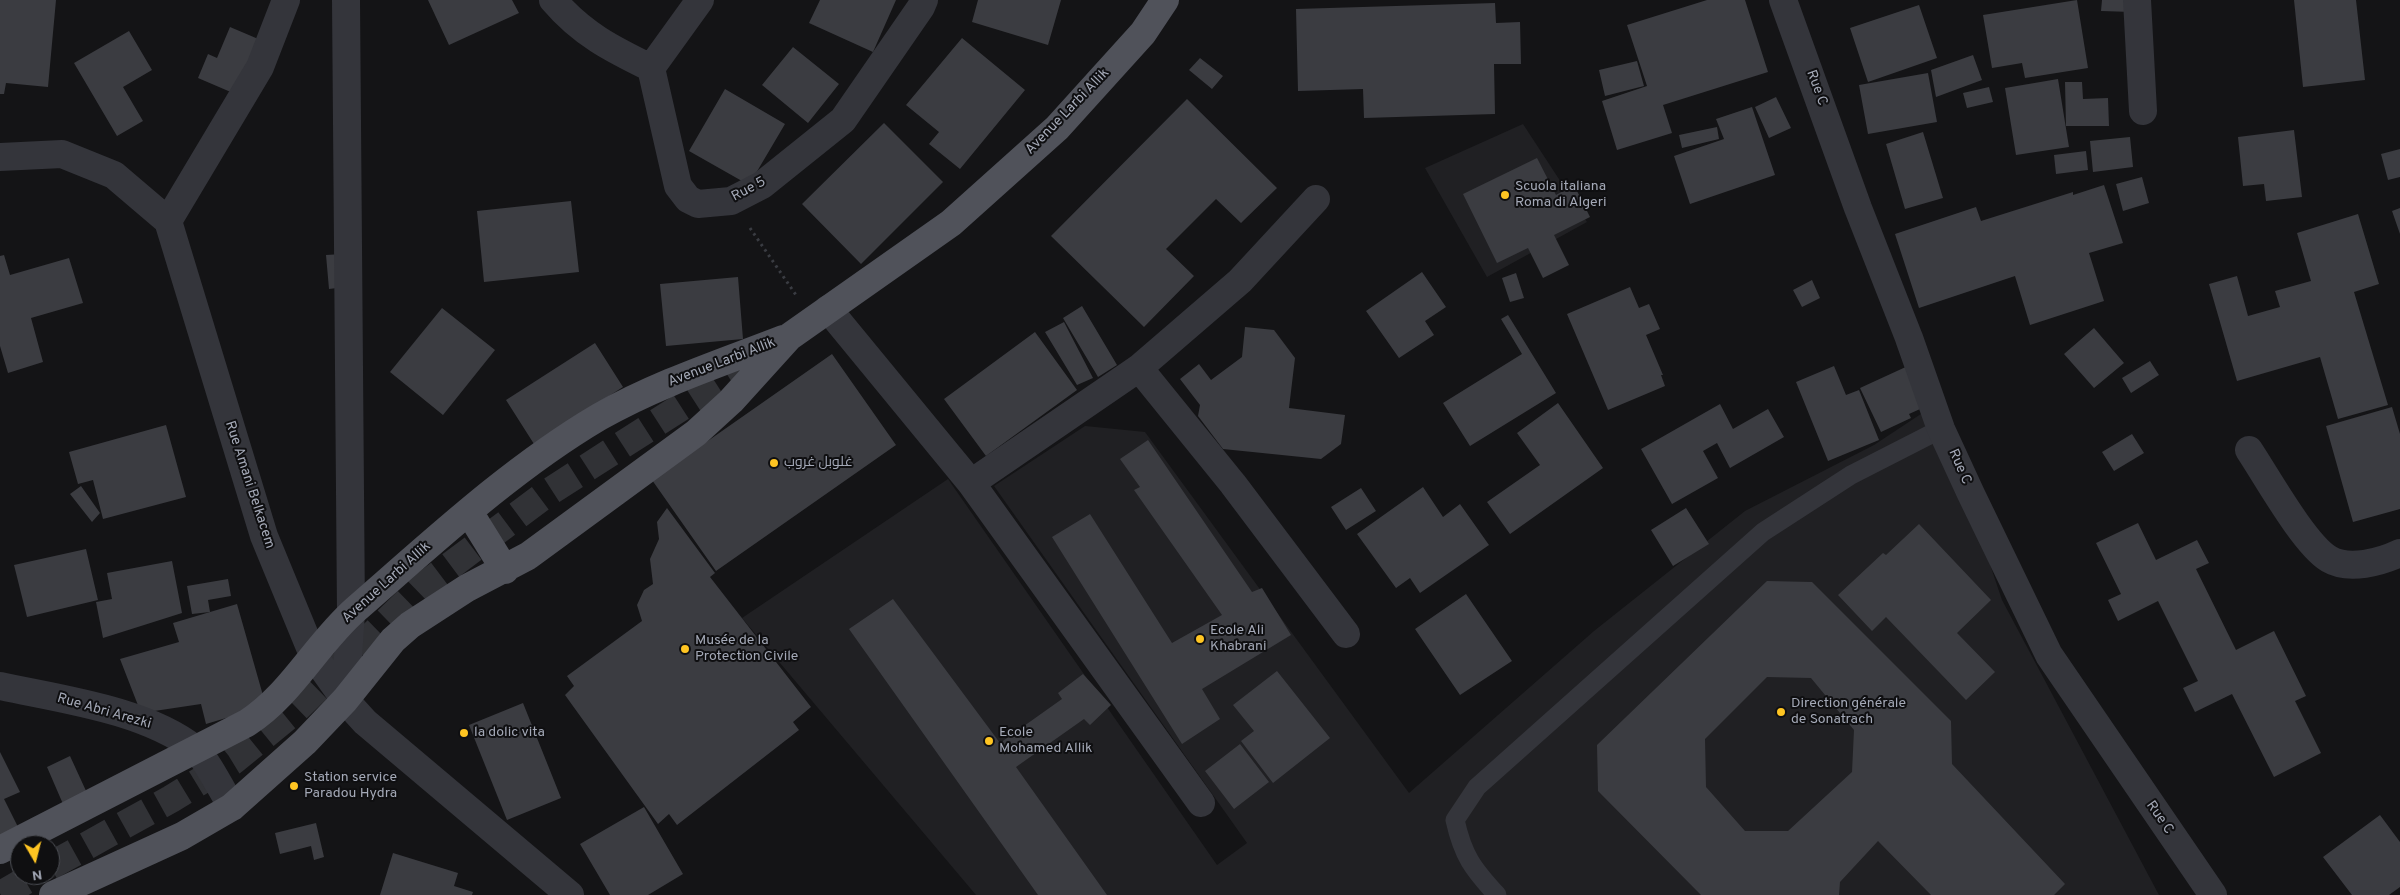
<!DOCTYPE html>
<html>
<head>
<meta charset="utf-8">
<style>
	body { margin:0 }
	#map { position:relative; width:2400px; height:895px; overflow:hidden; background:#141416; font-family:Overpass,sans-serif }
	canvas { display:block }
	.north { position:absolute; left:10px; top:835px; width:50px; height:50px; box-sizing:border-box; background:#0f0f11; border:1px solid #4b4d53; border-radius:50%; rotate:172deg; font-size:14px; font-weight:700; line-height:20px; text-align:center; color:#a4a9b7 }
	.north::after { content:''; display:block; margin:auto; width:18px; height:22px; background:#ffc522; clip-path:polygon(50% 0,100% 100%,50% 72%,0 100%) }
</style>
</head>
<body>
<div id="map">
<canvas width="2400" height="895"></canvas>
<div class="north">N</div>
</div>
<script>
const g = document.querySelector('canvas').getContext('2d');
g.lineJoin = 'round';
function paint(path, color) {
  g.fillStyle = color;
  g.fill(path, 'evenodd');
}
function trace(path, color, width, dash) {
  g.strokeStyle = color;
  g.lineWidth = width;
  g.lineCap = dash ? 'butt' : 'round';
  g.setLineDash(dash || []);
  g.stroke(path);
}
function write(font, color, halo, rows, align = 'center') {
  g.font = font + ' Overpass,Cairo,sans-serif';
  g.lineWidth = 4;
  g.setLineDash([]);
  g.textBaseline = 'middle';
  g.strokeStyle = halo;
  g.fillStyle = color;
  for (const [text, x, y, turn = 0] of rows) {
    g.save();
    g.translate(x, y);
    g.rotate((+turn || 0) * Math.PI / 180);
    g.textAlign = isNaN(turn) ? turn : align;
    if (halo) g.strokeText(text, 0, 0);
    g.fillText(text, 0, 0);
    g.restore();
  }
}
const built = new Path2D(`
	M1523,124L1587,222L1487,277L1425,168Z
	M1936,404L2002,600L2159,895H976L742,618L948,479L1217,865L1247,843L994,486L1085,426L1145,432L1409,793L1594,631L1745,511L1874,445Z`);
const building = new Path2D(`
	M0,0H56L48,87L6,83L4,94H0Z
	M428,0H512L519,13L449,45Z
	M820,0H896L873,52L809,23Z
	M978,0H1061L1048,45L972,22Z
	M1707,0H1745L1768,72L1663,105L1672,133L1617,150L1602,101L1647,86L1627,25Z
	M2077,0L2088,68L2025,78L2022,63L1992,68L1983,15Z
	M2102,0H2132V12L2101,11Z
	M2294,0H2356L2365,80L2303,87Z
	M1495,3L1496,23L1520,22L1521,64H1494L1495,114L1364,118L1363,89L1298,91L1296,9Z
	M1919,5L1937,58L1868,82L1850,28Z
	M230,27L263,41L240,96L198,78L208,54L217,58Z
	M129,31L152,70L123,87L143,121L117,136L74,63Z
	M962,38L1025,90L960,169L929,144L939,132L906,105Z
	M793,47L839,84L808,123L762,85Z
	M1973,55L1982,80L1936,97L1931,70Z
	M1200,58L1223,76L1212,89L1189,70Z
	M1637,61L1644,86L1605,96L1599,70Z
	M1928,73L1937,122L1868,134L1859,85Z
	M2058,79L2069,147L2016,155L2005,88Z
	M2065,82H2082L2083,99L2108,98L2109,126H2066Z
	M1989,87L1993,102L1967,108L1963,93Z
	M725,89L785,124L749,185L689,151Z
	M1776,97L1791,128L1769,138L1755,107Z
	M1187,99L1277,188L1241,223L1216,199L1166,249L1194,276L1144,327L1051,236Z
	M1752,107L1775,175L1690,204L1674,156L1724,139L1716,119Z
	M884,123L943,182L861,264L802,204Z
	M1717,127L1719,139L1682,148L1679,135Z
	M2294,130L2302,197L2266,201L2264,184L2243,186L2238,137Z
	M1923,132L1943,198L1905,209L1886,144Z
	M2130,137L2133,167L2093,172L2090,141Z
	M2400,149V177L2388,180L2381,154Z
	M2086,151L2088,170L2056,174L2054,155Z
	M1537,158L1556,195L1574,185L1590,217L1554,235L1569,265L1543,278L1528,248L1497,263L1463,194Z
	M2142,177L2149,203L2123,211L2116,184Z
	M2104,185L2123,243L2089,253L2104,301L2030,325L2015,276L1919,308L1895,234L1976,207L1981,221L2073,192V195Z
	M571,201L579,272L484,282L477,211Z
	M2400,208V234L2392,211Z
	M2358,214L2379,284L2354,292L2388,405L2338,419L2320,357L2237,381L2209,284L2237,276L2248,316L2280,307L2275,291L2311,281L2297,233Z
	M342,254L345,287L329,289L326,255Z
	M4,255L10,275L69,258L83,303L31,318L43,362L8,373L0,346V256Z
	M1422,272L1446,307L1425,321L1434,335L1399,358L1366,311Z
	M1516,273L1524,298L1510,302L1502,278Z
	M738,277L743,339L666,346L660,284Z
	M1812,280L1820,298L1802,307L1793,290Z
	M1630,287L1639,308L1649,304L1660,329L1646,335L1663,375H1661L1665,386L1608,410L1567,314Z
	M1082,306L1117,365L1098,377L1063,318Z
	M442,308L495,350L443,415L390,372Z
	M1508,315L1556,393L1470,446L1443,403L1522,354L1501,319Z
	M1064,322L1093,378L1077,385L1045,332Z
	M1245,327L1274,330L1295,358L1289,408L1345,415L1341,444L1321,459L1223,449L1198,416L1200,405L1180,379L1199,364L1211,380L1242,357Z
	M2094,328L2124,363L2094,388L2064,354Z
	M1035,332L1077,390L986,456L944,399Z
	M595,343L623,387L534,444L506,400Z
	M832,354L896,445L716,571L652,480Z
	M2150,361L2159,375L2131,393L2122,378Z
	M1910,365L1929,405L1909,414L1911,418L1881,432L1860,388Z
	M1834,366L1846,395L1859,390L1879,440L1828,461L1796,382Z
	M1558,403L1603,468L1510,534L1487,502L1540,465L1517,433Z
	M1720,404L1733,429L1768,409L1784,437L1730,468L1717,443L1703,451L1718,478L1672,504L1641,449Z
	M2392,407L2400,434V509L2353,522L2326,426Z
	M166,425L186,497L103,519L93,480L78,484L69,452Z
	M2132,434L2144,453L2114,471L2102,452Z
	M1148,440L1252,592L1262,588L1291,635L1202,689L1220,719L1182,744L1052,537L1090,514L1172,643L1222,615L1134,490L1140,487L1120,459Z
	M81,486L100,513L92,522L70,494Z
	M1423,487L1443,517L1460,504L1489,545L1420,593L1410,578L1396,588L1357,534Z
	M1361,488L1376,511L1346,530L1331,507Z
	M667,508L715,573L710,577L811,707L793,722L799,730L677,825L669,814L658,824L565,695L574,686L567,676L642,621L637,605L644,590L653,584L650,559L659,539L657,522Z
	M1686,508L1709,544L1673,566L1651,530Z
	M2138,523L2156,560L2197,540L2209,563L2196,569L2236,650L2274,631L2306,696L2295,701L2321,753L2274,777L2232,694L2195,712L2183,688L2198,681L2158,601L2118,621L2108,600L2121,594L2096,543Z
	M1919,524L1991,600L1957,633L1995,672L1966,700L1886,617L1872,631L1838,595L1883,553L1886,555Z
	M86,549L98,600L27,617L14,565Z
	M172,561L182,613L103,638L96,602L112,599L107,573Z
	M228,579L231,596L208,600L210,612L192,614L187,586Z
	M1767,581L1812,582L1951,721L1952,764L2065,884L2054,895H1931L1878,841L1840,882L1839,895H1701L1598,791L1597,745ZM1767,677L1811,678L1854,730L1852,772L1788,831H1745L1706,787L1705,739Z
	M1466,594L1512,661L1460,695L1415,629Z
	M893,599L1000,743L1062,699L1058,693L1083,674L1111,705L1090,725L1084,719L1016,767L1107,895H1038L849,629Z
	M237,604L266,706L206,724L201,704L141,713L120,659L179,642L173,623Z
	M1277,671L1330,738L1273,783L1241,741L1254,731L1233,705Z
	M523,703L561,798L507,820L469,725Z
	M1240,744L1269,782L1234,809L1205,771Z
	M0,752L20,792L4,799L21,833L0,843Z
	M70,756L87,793L63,804L47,767Z
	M644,807L683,874L648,895H610L580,844Z
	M2380,815L2400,842V887L2389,895H2352L2323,857Z
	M316,823L324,857L314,860L311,846L280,854L275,833Z
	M393,853L458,873L454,886L473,892L472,895H380Z`);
const primaryTunnel = new Path2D(`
	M50,866L171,799L233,761L293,712L422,587L546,494L765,353
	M1,895L35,875`);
const path = new Path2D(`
	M750,228L796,295`);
const lane = new Path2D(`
	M1497,895C1473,869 1463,856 1455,820L1477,787L1763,532L1851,475L1941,429`);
const street = new Path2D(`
	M553,0C582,34 612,49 651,68L678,186L688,199L698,204L731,201L762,185L843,120L921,7L924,0
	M1783,0L1858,208L1909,338L1941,429L1971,494L2049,655L2213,895
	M2137,0L2143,111
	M651,68L700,0
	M0,157L62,154L114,175L168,221L264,536L313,655L345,700L365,722L570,895
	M168,221L260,67L286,0
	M828,309L971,483L1201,803
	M1139,368L1233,484L1346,634
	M2249,450C2267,477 2304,544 2329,559C2349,571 2381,562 2400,553
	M971,483L1139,368L1240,281L1316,199
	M0,686C60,699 146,710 195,749C205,757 224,794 232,807
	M345,700L351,613L346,0`);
const primary = new Path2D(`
	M469,512L505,570
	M0,850L247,723C292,694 316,644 356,609C433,542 511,469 599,417C657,384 721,363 783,339
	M53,895L182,836L232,807L305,742L345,700L393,640L410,625L467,588L528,556L696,433L731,401L789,337L951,223L1057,128L1143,33L1165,0`);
const markers = [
	[1505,195,5,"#ffc522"],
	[774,463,5,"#ffc522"],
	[1200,639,5,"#ffc522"],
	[685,649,5,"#ffc522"],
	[1781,712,5,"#ffc522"],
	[464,733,5,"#ffc522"],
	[989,741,5,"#ffc522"],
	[294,786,5,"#ffc522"]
];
const streetNames = [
	["Rue C",1816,88,70],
	["Avenue Larbi Allik",1068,112,-46],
	["Rue 5",749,190,-28],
	["Avenue Larbi Allik",722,363,-21],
	["Rue C",1959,467,66],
	["Rue Amani Belkacem",249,485,72],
	["Avenue Larbi Allik",387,583,-42],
	["Rue Abri Arezki",104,712,16],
	["Rue C",2159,818,55]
];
const poiNames = [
	["Scuola italiana",1515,187],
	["Roma di Algeri",1515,203],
	["غلوبل غروب",784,463],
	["Ecole Ali",1210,631],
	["Khabrani",1210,647],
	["Musée de la",695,641],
	["Protection Civile",695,657],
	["Direction générale",1791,704],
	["de Sonatrach",1791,720],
	["la dolic vita",474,733],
	["Ecole",999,733],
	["Mohamed Allik",999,749],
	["Station service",304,778],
	["Paradou Hydra",304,794]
];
paint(built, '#202023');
paint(building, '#3b3c41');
trace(primaryTunnel, '#313236', 28, [28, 14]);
trace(path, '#3a3c42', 3, [2.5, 4]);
trace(lane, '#34353b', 19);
trace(street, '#34353b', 28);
trace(primary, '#50525a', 28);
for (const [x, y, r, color] of markers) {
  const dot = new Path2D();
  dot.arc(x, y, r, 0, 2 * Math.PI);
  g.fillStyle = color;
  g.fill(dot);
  trace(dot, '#0f0f11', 2);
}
write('14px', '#a4a9b7', '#0f0f11', streetNames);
write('14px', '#a4a9b7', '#0f0f11', poiNames, 'left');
</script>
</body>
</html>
